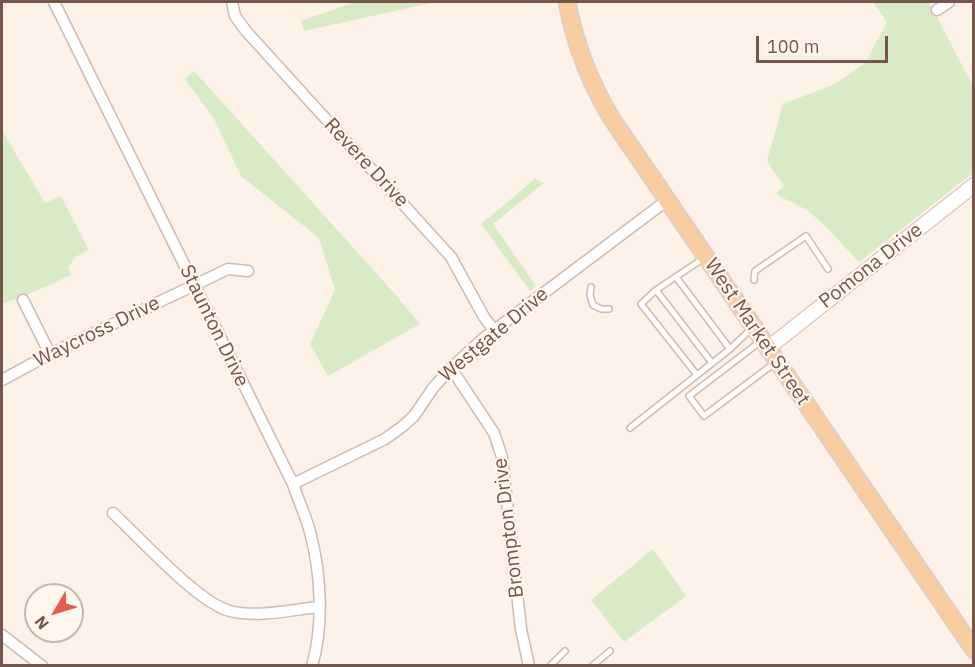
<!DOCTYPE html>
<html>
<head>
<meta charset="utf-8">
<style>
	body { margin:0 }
	#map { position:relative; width:975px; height:667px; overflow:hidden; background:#fcf1e8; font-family:"IBM Plex Sans",sans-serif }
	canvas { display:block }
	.frame { position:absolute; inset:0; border:3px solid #76554b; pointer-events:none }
	.north { position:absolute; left:24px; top:583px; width:60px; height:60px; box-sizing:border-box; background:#fff6ee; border:2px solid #c8b6ad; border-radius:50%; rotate:232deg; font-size:16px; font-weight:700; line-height:24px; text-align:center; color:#76554b }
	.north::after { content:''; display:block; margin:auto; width:21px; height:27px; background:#e55c4e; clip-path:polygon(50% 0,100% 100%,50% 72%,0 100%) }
	.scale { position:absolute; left:756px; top:36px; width:132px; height:27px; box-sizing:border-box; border:3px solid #76554b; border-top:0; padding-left:8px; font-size:18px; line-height:21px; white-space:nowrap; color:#76554b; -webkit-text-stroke:4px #fff6ee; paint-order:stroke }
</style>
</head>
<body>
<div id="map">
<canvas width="975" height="667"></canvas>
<div class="frame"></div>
<div class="north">N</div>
<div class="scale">100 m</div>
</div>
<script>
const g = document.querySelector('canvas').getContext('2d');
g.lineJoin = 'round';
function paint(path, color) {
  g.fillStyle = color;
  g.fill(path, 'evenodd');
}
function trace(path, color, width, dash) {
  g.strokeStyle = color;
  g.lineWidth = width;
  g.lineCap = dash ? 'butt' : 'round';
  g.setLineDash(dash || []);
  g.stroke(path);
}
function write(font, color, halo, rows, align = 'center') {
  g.font = font + ' "IBM Plex Sans",sans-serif';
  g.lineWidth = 4.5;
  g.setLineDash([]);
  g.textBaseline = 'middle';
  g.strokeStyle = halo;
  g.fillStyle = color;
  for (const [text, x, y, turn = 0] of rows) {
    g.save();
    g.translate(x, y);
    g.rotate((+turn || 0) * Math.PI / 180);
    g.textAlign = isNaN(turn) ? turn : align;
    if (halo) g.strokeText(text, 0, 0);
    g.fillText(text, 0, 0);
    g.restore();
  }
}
const green = new Path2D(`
	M349,2H436L304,31L301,21L349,4Z
	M873,2H933L930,4L973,86V173L859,262L825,226L807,210L779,196L776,193L784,186L767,161L783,104L835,84L865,63L887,22Z
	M194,71L395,294L420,324L328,376L310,344L335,290L319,238L241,176L214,119L185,79Z
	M2,130L45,203L61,196L89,250L75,257L68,268L71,275L29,294L2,304Z
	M535,179L544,183L493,224L536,286L530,291L481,224Z
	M653,549L686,596L624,642L591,600Z`);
const service = new Path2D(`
	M676,277L730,349
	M754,280L755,271L806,236L828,269
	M591,287L590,295L593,305L601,309H609
	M656,290L712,363
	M761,341L689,396L704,416L776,362
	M697,375L641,304L656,290L704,258
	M630,428L730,349L752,328
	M550,666L565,651
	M592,666L610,651`);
const minor = new Path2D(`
	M54,2L293,484C298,500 306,516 310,532C321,573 324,625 312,666
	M232,2L235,16L246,31L451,257L484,317L494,330
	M937,10L949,2
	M23,300L50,354
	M451,368L494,433L502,457L521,629L529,666
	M2,380L50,354L228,269L248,271
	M293,484L385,439L403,426L414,416L433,388L451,368L484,338L666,201
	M113,513C139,537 198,603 230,611C258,618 290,610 318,607
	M2,635L42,666`);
const tertiary = new Path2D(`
	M768,348L974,185`);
const primary = new Path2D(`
	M567,2C575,44 590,83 612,119L974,650`);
const streetNames = [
	["Revere Drive",366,163,47],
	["Pomona Drive",871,266,-38],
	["Staunton Drive",214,326,64],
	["Waycross Drive",97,332,-26],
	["West Market Street",757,332,56],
	["Westgate Drive",494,335,-40],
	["Brompton Drive",509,528,-97]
];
paint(green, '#d9eac6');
trace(service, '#d0bab0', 8);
trace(minor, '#d0bab0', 13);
trace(tertiary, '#d0bab0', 16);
trace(primary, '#d9cfcd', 19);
trace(service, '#fff', 5);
trace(minor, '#fff', 10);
trace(tertiary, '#fff', 14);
trace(primary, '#facda1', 16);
write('20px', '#76554b', '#fff6ee', streetNames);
</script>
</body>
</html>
